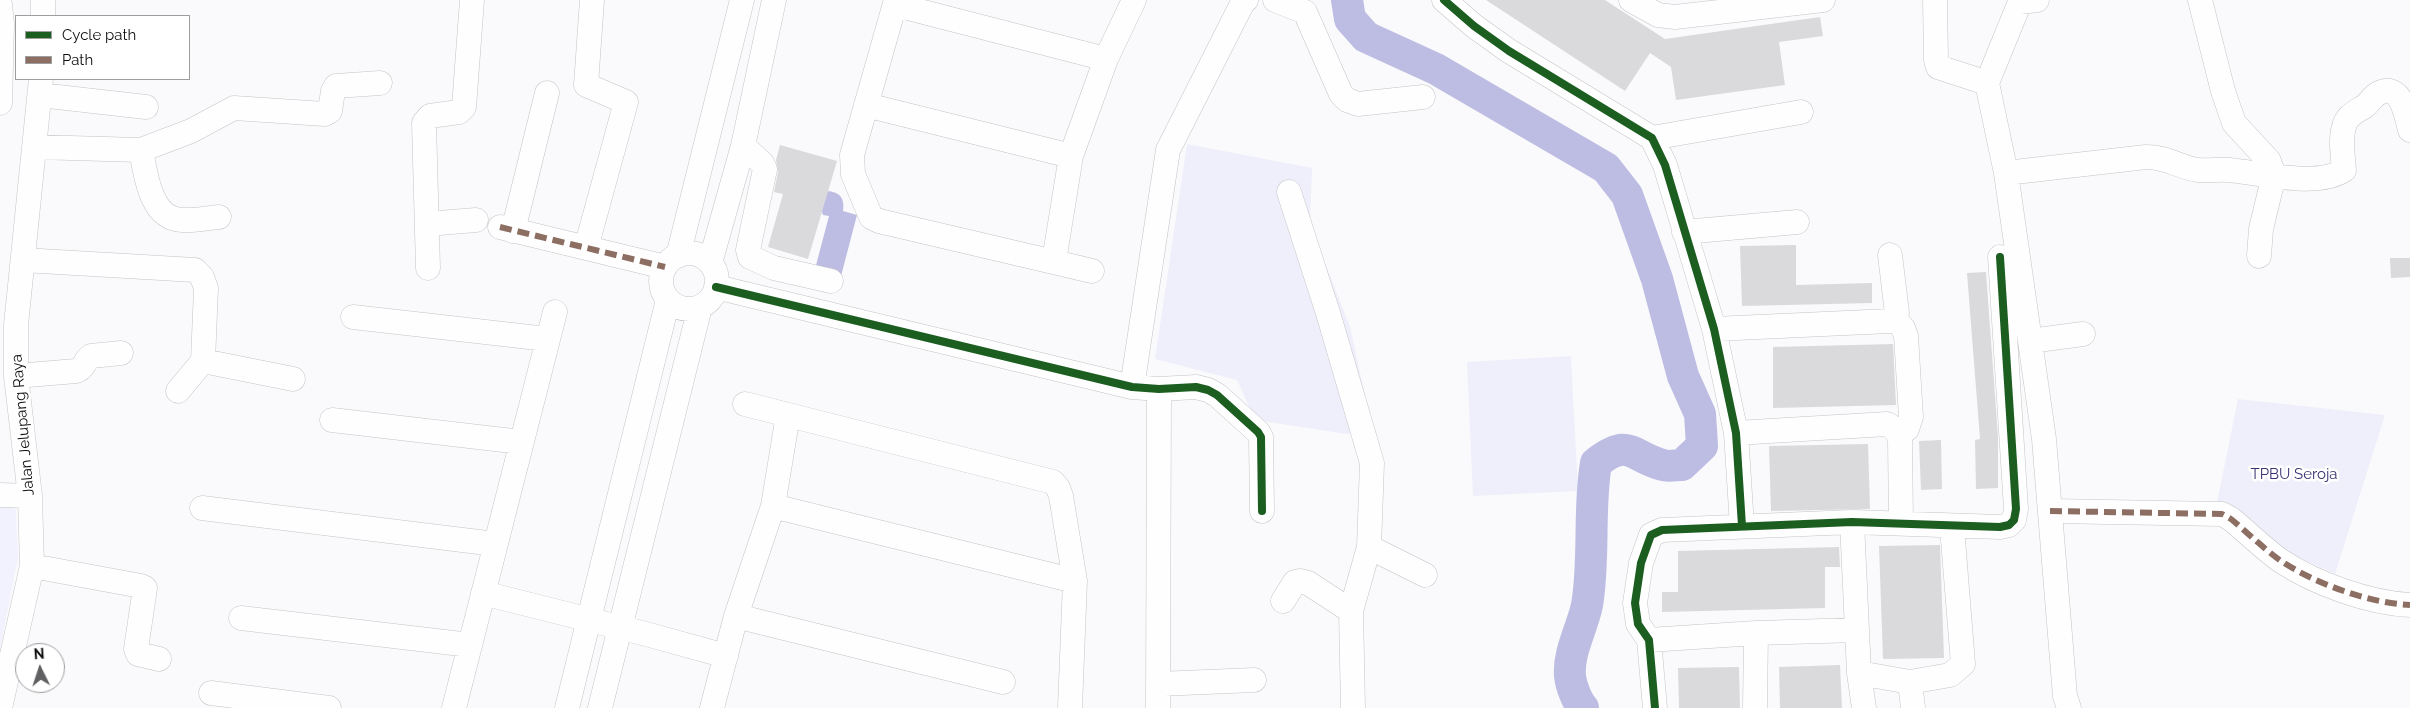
<!DOCTYPE html>
<html>
<head>
<meta charset="utf-8">
<style>
	body { margin:0 }
	#map { position:relative; width:2410px; height:708px; overflow:hidden; background:#fafafc; font-family:Raleway,sans-serif }
	canvas { display:block }
	.legend { position:absolute; left:15px; top:15px; width:175px; height:65px; box-sizing:border-box; background:#fff; border:1px solid #9e9e9f; margin:0; padding:6px 9px; list-style:none; font-size:15px; color:#0d0d10 }
	.legend li { display:flex; align-items:center; gap:10px; height:25px }
	.legend b { width:25px; border:1px solid #9e9e9f }
	.north { position:absolute; left:15px; top:643px; width:50px; height:50px; box-sizing:border-box; background:#fff; border:1px solid #9e9e9f; border-radius:50%; rotate:356deg; font-size:14px; font-weight:700; line-height:20px; text-align:center; color:#0d0d10 }
	.north::after { content:''; display:block; margin:auto; width:18px; height:22px; background:#606063; clip-path:polygon(50% 0,100% 100%,50% 72%,0 100%) }
</style>
</head>
<body>
<div id="map">
<canvas width="2410" height="708"></canvas>
<ul class="legend">
<li><b style="height:6px;background:#1b5e20"></b>Cycle path</li>
<li><b style="height:6px;background:#8d6e63"></b>Path</li>
</ul>
<div class="north">N</div>
</div>
<script>
const g = document.querySelector('canvas').getContext('2d');
g.lineJoin = 'round';
function paint(path, color) {
  g.fillStyle = color;
  g.fill(path, 'evenodd');
}
function trace(path, color, width, dash) {
  g.strokeStyle = color;
  g.lineWidth = width;
  g.lineCap = dash ? 'butt' : 'round';
  g.setLineDash(dash || []);
  g.stroke(path);
}
function write(font, color, halo, rows, align = 'center') {
  g.font = font + ' Raleway,sans-serif';
  g.lineWidth = 5;
  g.setLineDash([]);
  g.textBaseline = 'middle';
  g.strokeStyle = halo;
  g.fillStyle = color;
  for (const [text, x, y, turn = 0] of rows) {
    g.save();
    g.translate(x, y);
    g.rotate((+turn || 0) * Math.PI / 180);
    g.textAlign = isNaN(turn) ? turn : align;
    if (halo) g.strokeText(text, 0, 0);
    g.fillText(text, 0, 0);
    g.restore();
  }
}
const built = new Path2D(`
	M0,494L15,495L18,557L0,649Z`);
const green = new Path2D(`
	M1187,144L1312,168L1310,225L1350,327L1373,432L1347,434L1255,420L1237,380L1155,359Z
	M1571,356L1578,491L1473,496L1467,362Z
	M2238,399L2385,415L2335,574L2269,544L2216,507Z`);
const water = new Path2D(`
	M827,191C840,192 845,198 843,211L857,215L841,276L815,269L829,216L823,215L821,209Z`);
const river = new Path2D(`
	M1347,0L1350,19L1366,37L1436,69L1606,168L1627,195L1657,279L1683,376L1700,414L1702,446L1682,465C1676,465 1668,467 1663,465C1631,457 1630,436 1596,463C1588,510 1595,559 1587,605C1582,629 1568,652 1570,676C1571,686 1577,701 1583,708`);
const building = new Path2D(`
	M1486,0H1605L1665,39L1820,17L1823,36L1779,42L1785,85L1676,100L1671,67L1650,53L1625,91Z
	M780,145L837,161L808,259L768,247L783,194L774,192L778,172L776,160Z
	M1796,245V285L1872,283V303L1742,306L1740,246Z
	M2390,258H2410V277L2391,278Z
	M1986,272L1998,437V488L1976,489L1975,440L1980,439L1967,273Z
	M1893,344L1896,405L1773,408V347Z
	M1941,440L1942,489L1921,490L1919,441Z
	M1868,444L1870,509L1771,511L1769,446Z
	M1940,545L1944,658L1883,659L1879,546Z
	M1839,547L1840,567H1825V608L1662,612V592H1678V551Z
	M1840,665L1842,708H1780L1779,667Z
	M1739,667L1740,708H1679L1678,668Z`);
const minor = new Path2D(`
	M43,0V16
	M896,0L852,155L853,174L871,217L879,221L1092,271
	M1275,0L1305,12L1341,94L1347,100L1358,104L1423,97
	M1444,0L1474,26L1509,51L1652,138L1665,165L1714,329L1736,433L1742,526
	M1631,0L1658,15L1675,17L1823,0
	M1935,0L1936,60L1938,67L1987,83L2006,173L2044,439L2065,696L2069,708
	M2200,0L2223,91L2234,123L2269,161L2274,175L2261,229L2259,256
	M0,5L2,24L0,103
	M896,5L1106,59L1071,156L1054,261
	M1106,59L1134,0
	M1987,83L2020,2L2037,0
	M40,95L146,107
	M866,105L1071,156
	M1652,138L1801,112
	M743,146L762,163L765,169L748,250L750,257L774,268L831,281
	M35,147L141,150L191,131L234,108L325,114L330,111L333,91L336,86L380,83
	M141,150C145,170 149,209 172,218C186,223 205,218 219,217
	M2006,173L2146,157C2168,157 2178,167 2198,170C2208,171 2219,169 2229,170C2260,173 2318,188 2344,170C2343,157 2340,140 2344,127C2346,116 2356,112 2365,106C2370,102 2373,96 2379,93C2402,82 2406,116 2410,130
	M1289,192L1328,313L1372,463L1369,547L1351,611L1353,708
	M427,224L476,220
	M500,227L665,267
	M513,231L547,93
	M1684,232L1797,222
	M586,248L626,102L586,85L592,0
	M661 281a28 28 0 1 1 56 0a28 28 0 1 1-56 0Z
	M678,256L742,0
	M23,260L195,270L202,277L206,288L203,361L178,391
	M710,263L743,146L774,0
	M428,268L424,123L430,116L459,112L464,107L472,0
	M716,287L1132,387L1159,389L1196,387L1208,390L1217,395L1258,432L1261,437L1262,511
	M353,317L547,339
	M1894,318L1903,328L1906,336L1911,417L1907,429L1899,435
	M1714,329L1890,321L1897,313L1890,255
	M2030,341L2083,334
	M203,361L293,379
	M16,376L76,371C85,369 84,360 91,356L121,353
	M1132,387L1168,150L1243,2L1246,0
	M745,404L1053,482L1058,488L1061,496L1075,581L1070,708
	M332,420L521,442
	M1736,433L1887,424C1894,428 1899,433 1900,440L1901,523
	M0,495L30,496
	M773,506L1075,581
	M202,508L495,544
	M2050,511L2222,514L2231,519C2248,533 2264,549 2281,561C2316,584 2369,603 2410,605
	M1852,522L1859,673L1864,708
	M1369,547L1425,575
	M32,566L141,586L145,588L136,649L138,654L159,659
	M483,593L646,634L726,656
	M1283,601L1295,582L1300,581L1308,583L1351,611
	M736,616L1003,682
	M241,618L470,645
	M1649,640L1756,633L1857,630
	M1859,673L1910,682L1950,675L1963,664L1952,527
	M1910,682L1913,708
	M1158,684L1254,680
	M211,693L329,708
	M0,708L32,566L30,496L16,376V325L41,79
	M454,708L555,312
	M567,708L668,300
	M600,708L700,307
	M712,708L736,616L773,506L788,415
	M1158,708L1159,389
	M1655,708L1649,640L1638,624L1635,603L1641,563L1651,535L1662,530L1852,522L2000,527L2009,525L2014,520L2016,509L2000,257
	M1755,708L1756,633`);
const quiet = new Path2D(`
	M500,227L665,267
	M2050,511L2222,514L2231,519C2248,533 2264,549 2281,561C2316,584 2369,603 2410,605`);
const cycleway = new Path2D(`
	M1444,0L1474,26L1509,51L1652,138L1665,165L1714,329L1736,433L1742,526
	M716,287L1132,387L1159,389L1196,387L1208,390L1217,395L1258,432L1261,437L1262,511
	M1655,708L1649,640L1638,624L1635,603L1641,563L1651,535L1662,530L1852,522L2000,527L2009,525L2014,520L2016,509L2000,257`);
const streetNames = [
	["Jalan Jelupang Raya",23,425,-95]
];
const parkNames = [
	["TPBU Seroja",2294,474]
];
paint(built, '#f1f2fd');
paint(green, '#eeeffa');
paint(water, '#bdbde3');
trace(river, '#bdbde3', 32);
paint(building, '#dadadd');
trace(minor, '#c4c4c7', 25);
trace(minor, '#fefeff', 24);
trace(quiet, '#8d6e63', 6, [12, 6]);
trace(cycleway, '#1b5e20', 8);
write('15px', '#0d0d10', '#fff', streetNames);
write('15px', '#393372', '#fff', parkNames);
</script>
</body>
</html>
